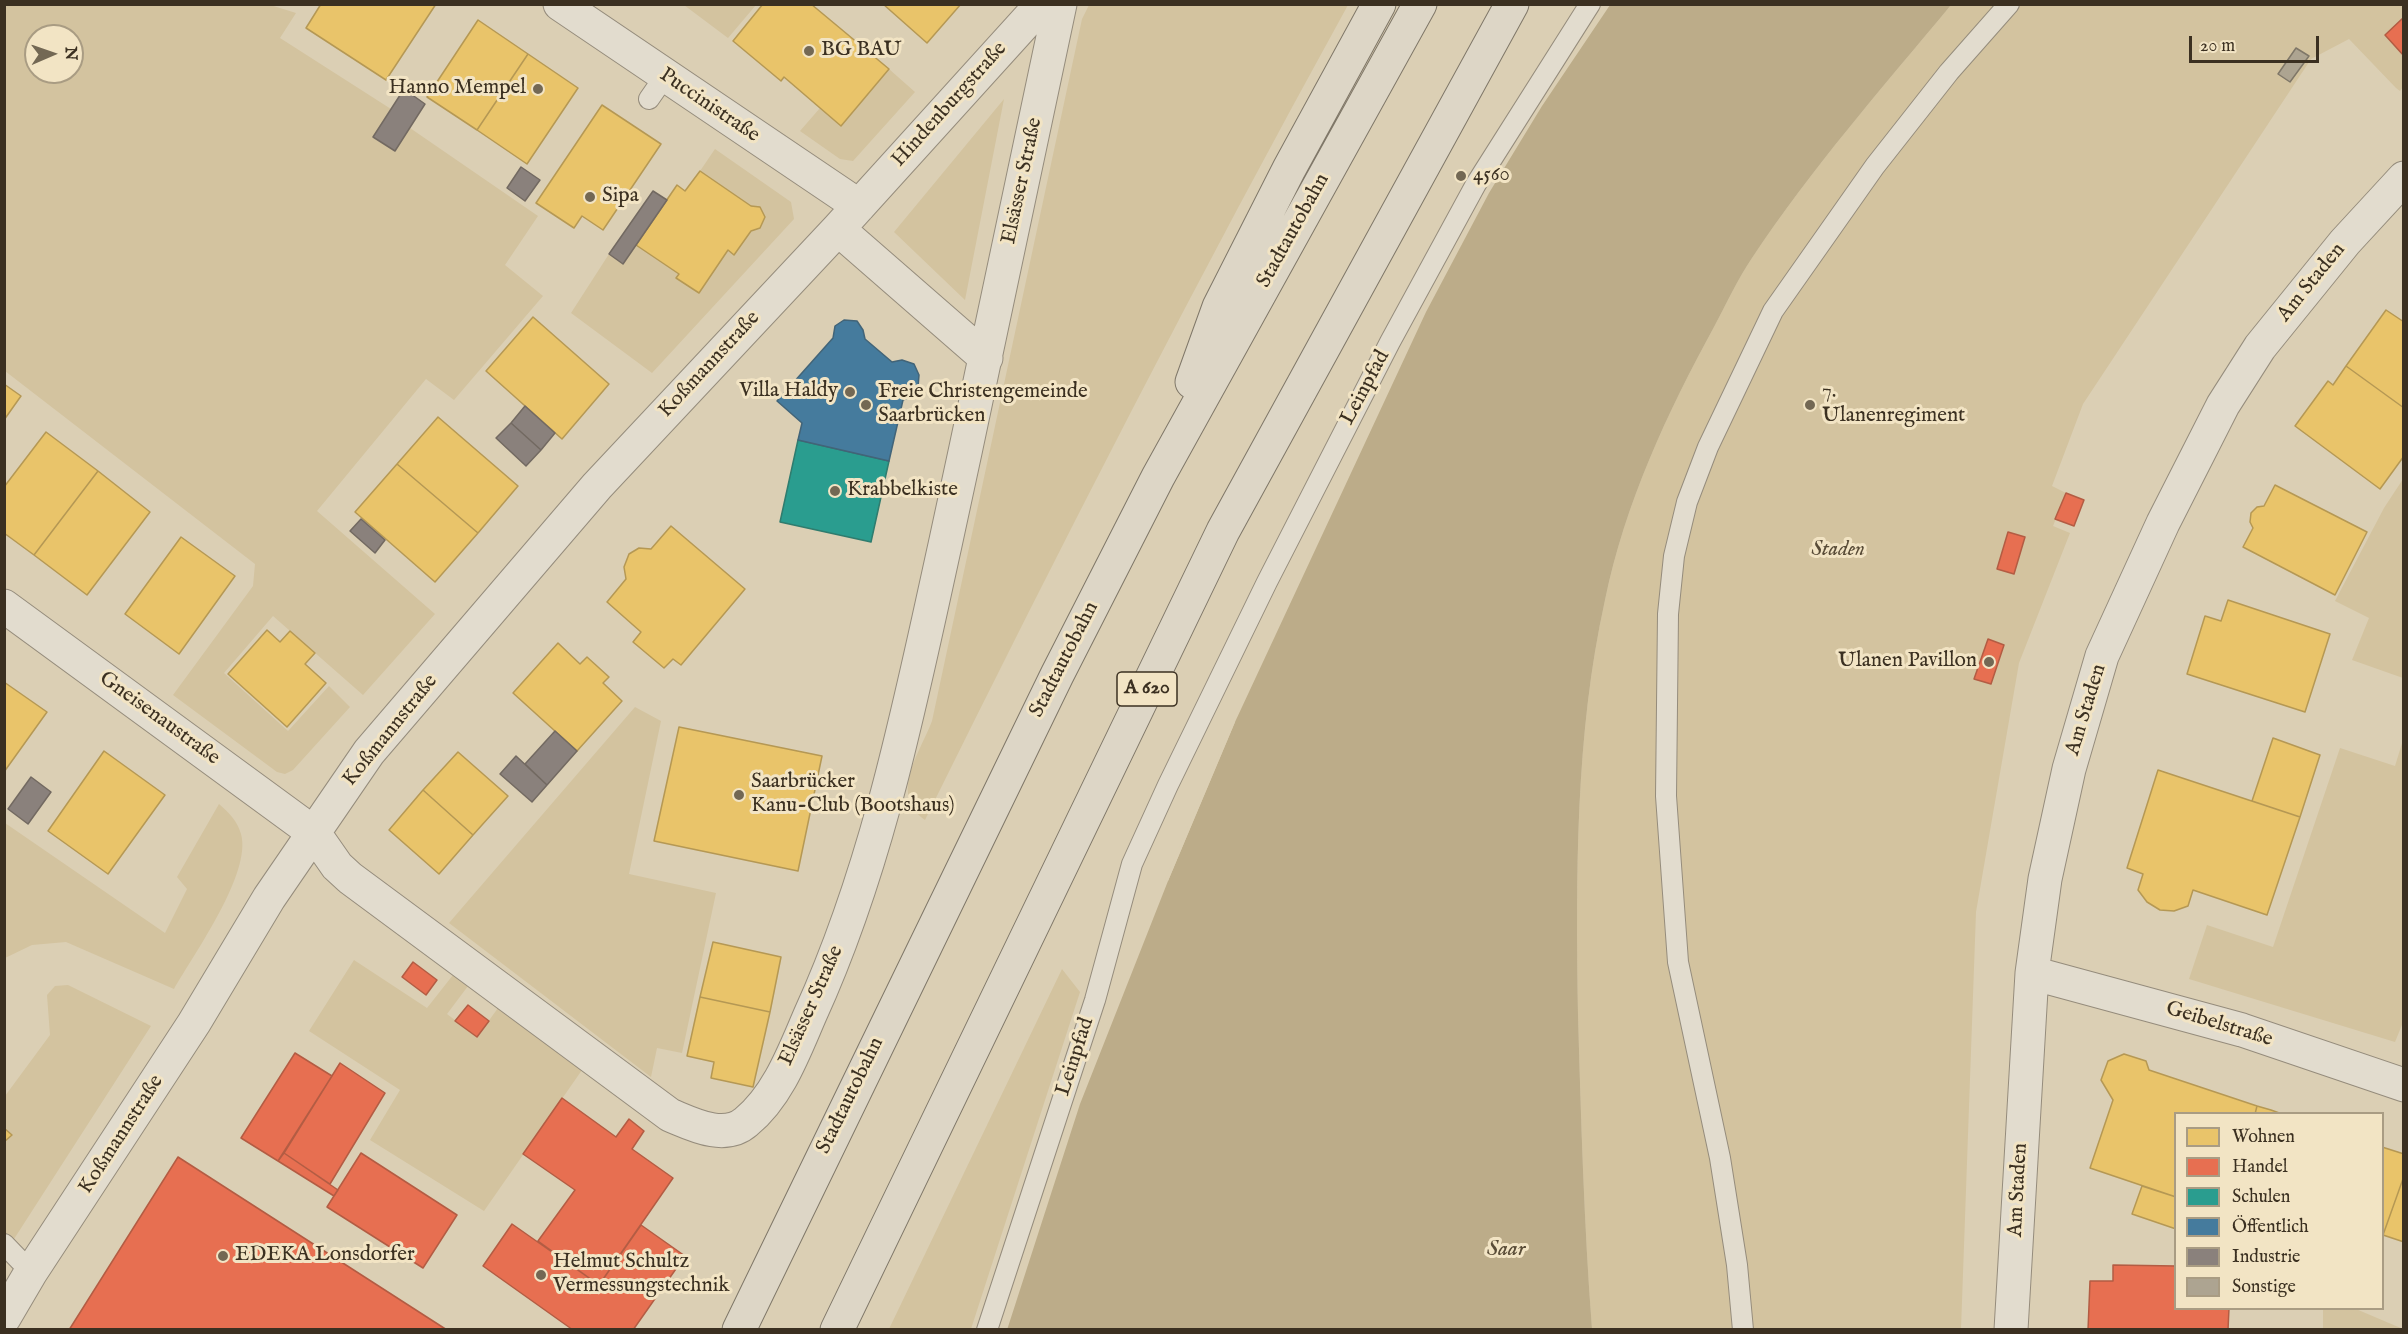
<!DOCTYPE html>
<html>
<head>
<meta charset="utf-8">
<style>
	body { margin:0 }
	#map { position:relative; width:2408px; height:1334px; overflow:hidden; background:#dbcfb4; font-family:"IM FELL English",serif }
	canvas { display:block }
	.frame { position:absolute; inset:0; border:6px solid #3b3021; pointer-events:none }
	.legend { position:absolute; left:2174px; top:1112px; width:210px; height:198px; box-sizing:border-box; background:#f2e4c4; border:2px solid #a99c83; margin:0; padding:8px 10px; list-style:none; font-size:18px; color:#3b3021 }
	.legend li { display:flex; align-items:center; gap:12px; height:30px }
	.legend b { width:30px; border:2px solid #a99c83 }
	.north { position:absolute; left:24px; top:24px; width:60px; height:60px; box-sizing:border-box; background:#f2e4c4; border:2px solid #a99c83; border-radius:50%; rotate:88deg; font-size:16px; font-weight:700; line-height:24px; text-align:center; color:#3b3021 }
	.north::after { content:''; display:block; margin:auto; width:21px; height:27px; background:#736854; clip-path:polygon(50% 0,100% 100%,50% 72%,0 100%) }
	.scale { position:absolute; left:2189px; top:36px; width:130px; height:27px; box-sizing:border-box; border:3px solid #3b3021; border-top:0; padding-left:8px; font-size:18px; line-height:21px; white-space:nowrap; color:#3b3021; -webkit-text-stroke:4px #f2e4c4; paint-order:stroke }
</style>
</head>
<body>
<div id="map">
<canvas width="2408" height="1334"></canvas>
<div class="frame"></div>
<ul class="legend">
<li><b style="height:16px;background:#e9c46a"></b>Wohnen</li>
<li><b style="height:16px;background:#e76f51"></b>Handel</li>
<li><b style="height:16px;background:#2a9d8f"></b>Schulen</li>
<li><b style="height:16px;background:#457b9d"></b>Öffentlich</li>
<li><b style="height:16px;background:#8a817c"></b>Industrie</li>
<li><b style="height:16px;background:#ada491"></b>Sonstige</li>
</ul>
<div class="north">N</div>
<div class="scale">20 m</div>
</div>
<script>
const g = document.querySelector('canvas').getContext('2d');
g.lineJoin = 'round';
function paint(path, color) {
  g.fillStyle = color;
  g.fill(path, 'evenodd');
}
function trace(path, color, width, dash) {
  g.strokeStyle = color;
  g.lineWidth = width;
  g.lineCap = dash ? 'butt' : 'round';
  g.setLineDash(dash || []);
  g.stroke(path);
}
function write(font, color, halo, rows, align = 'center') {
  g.font = font + ' "IM FELL English",serif';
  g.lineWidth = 6;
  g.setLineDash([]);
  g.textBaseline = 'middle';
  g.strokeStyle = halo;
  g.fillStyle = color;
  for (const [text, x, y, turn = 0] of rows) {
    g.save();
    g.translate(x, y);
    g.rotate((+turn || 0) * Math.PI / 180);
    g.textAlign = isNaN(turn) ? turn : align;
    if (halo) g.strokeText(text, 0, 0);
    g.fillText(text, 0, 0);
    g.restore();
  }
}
const green = new Path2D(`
	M267,4L296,13L280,38L391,109L373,138L395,151L410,128L538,216L505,265L543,296L454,400L426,379L317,511L435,614L363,695L273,616L224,673L288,731L329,686L350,707L293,770L285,774L277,772L173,695L253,586L255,564L5,371L4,5ZM36,36H72V72H36Z
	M684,5H756L728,38Z
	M1089,5H1348C1200,273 1061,545 925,820C889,794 919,755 932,721L1082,19Z
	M1951,5H2403V87L2400,91L2396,88L2349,39L2311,59L2083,404L2052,486L2066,493L2053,526L2070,533L2019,663L1976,912L1961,1329L1592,1330C1584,1224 1581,1120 1578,1014C1576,876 1575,735 1605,600C1625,503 1667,413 1714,327C1726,305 1737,280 1752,258C1811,169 1883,87 1951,5Z
	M889,69L915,92L853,161L840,159L800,131L820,108L842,125Z
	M1004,99L965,300L894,232Z
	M715,149L791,202L794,219L652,373L571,313L609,254L623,264L636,245L679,274L676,278L699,293C715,270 731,236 760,228L765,217L760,207L751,206L700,171Z
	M2403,479V678L2352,660L2369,618L2335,601L2384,508Z
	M635,707L661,721L629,874L716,893L682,1053L657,1048L651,1077L449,923Z
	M2403,740L2404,1020L2395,1042L2189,979L2207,925L2273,947L2340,748L2395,766Z
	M219,804C229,813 237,820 241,834C252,873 194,954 174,989L66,942L32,945L5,958V823L165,933L187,889L177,877Z
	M354,960L427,1008L453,975L468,986L447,1014L477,1037L498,1008L582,1070L484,1211L370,1140L400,1090L309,1031Z
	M1062,969L1080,992L971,1329H889Z
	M68,985L151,1026L5,1253V1142L12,1135L5,1128V1096L50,1035L47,995L55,986Z
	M2323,1309H2356L2403,1329H2323Z`);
const water = new Path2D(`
	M1610,5H1951C1883,87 1811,169 1752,258C1737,280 1726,305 1714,327C1667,413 1625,503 1605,600C1575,735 1576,876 1578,1014C1581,1120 1584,1224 1592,1329L1007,1330L1080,1104L1168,881L1235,722L1426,312L1489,193L1542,106Z`);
const pier = new Path2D(`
	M1233,721L1235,722L1168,881L1165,879Z`);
const homes = new Path2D(`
	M321,4H436L386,80L306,28Z
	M763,4H811L889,69L841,126L784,77L781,81L733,41Z
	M883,4H961L927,43Z
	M478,20L528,54L477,130L427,97Z
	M528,54L578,88L527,164L477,130Z
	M602,105L661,144L603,230L582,216L574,228L536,203Z
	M700,171L751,206L760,207L765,217L760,228L751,231L734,255L728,250L699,293L676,278L679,274L636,245L677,185L685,191Z
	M2386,310L2404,322V408L2346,366Z
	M533,317L609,384L562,439L486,371Z
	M2346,366L2404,408V456L2380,489L2295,426L2328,381L2333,385Z
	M4,384L21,396L4,420Z
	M438,417L518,486L478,533L397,464Z
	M46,432L98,471L34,555L4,533V487Z
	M397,464L478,533L435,582L355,512Z
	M98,471L150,512L87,595L34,555Z
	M2275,485L2367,532L2335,595L2243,547L2253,528L2250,522L2251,513L2257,507L2264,506Z
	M671,526L745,589L681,665L673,659L664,668L633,642L641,632L607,602L626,579L624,567L629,554L639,548L651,549Z
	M181,537L235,576L179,654L125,614Z
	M2228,600L2330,634L2305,712L2187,674L2205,616L2221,621Z
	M267,630L280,642L290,631L315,653L305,664L326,683L287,727L228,674Z
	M558,643L580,664L587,657L609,677L603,683L622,701L577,751L513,693Z
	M4,682L47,712L4,772Z
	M679,727L822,756L798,871L654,841Z
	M2273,738L2320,755L2300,817L2252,801Z
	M104,751L165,795L108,874L48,831Z
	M458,752L508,796L473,835L423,790Z
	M2158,770L2300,817L2267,915L2193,890L2188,906L2174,911L2160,910L2147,902L2138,890L2143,874L2127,868Z
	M423,790L473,835L439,874L389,830Z
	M713,942L781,957L770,1012L700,997Z
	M700,997L770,1012L753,1087L711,1078L714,1062L687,1056Z
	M2124,1054L2146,1061L2149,1070L2257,1106L2255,1114H2176V1197L2090,1168L2113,1100L2101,1080L2108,1061Z
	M2257,1106L2271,1110L2282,1114H2255Z
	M4,1128L12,1135L4,1142Z
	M2382,1147L2404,1154V1176L2383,1235Z
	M2404,1176V1242L2383,1235Z
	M2142,1186L2176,1197V1229L2132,1214Z`);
const shops = new Path2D(`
	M2404,17V56L2385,35Z
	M2066,493L2084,500L2074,526L2055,519Z
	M2008,532L2025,537L2014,574L1997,569Z
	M1988,639L2004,645L1991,684L1974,679Z
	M413,962L437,980L426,995L402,977Z
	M468,1005L489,1021L477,1037L455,1021Z
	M295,1053L332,1076L278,1161L241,1138Z
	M340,1063L385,1093L330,1184L284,1153Z
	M562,1098L616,1137L629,1119L644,1131L632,1149L673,1178L599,1285L538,1241L575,1190L523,1154Z
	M284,1153L338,1190L334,1196L278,1161Z
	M361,1153L457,1215L423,1268L327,1207Z
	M178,1157L447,1330H69Z
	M512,1224L599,1285L641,1225L685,1256L633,1330H573L483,1266Z
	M2113,1265L2176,1266V1308H2229L2228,1330H2088L2090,1281H2113Z`);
const schools = new Path2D(`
	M798,440L889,461L871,542L780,522Z`);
const public = new Path2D(`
	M844,320L857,321L863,330L865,339L892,362L902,360L914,364L919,375L918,387L912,396L903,400L889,461L798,440L802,423L777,401L833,338L835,326Z`);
const industry = new Path2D(`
	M404,89L425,104L395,151L373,137Z
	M521,167L540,180L525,201L507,188Z
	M653,191L667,200L623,264L609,254Z
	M525,406L555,433L541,450L511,423Z
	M511,423L541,450L526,466L496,438Z
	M361,519L385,540L375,553L350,531Z
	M555,731L577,751L547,785L525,764Z
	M516,756L547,785L532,802L500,774Z
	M31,777L51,792L28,824L8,809Z`);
const building = new Path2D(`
	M2296,48L2309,56L2290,82L2278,74Z`);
const lane = new Path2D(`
	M649,99L665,76
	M4,1244L31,1272
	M987,1330L1095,1000L1132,864L1168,785L1267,582L1390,342L1476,184L1590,4
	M1743,1330L1737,1265L1720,1158L1678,962L1666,796L1668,614L1674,556L1687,502L1708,447L1773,311L1875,166L1949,72L2009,4`);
const street = new Path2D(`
	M560,4L859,206
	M838,229L986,358
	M4,606L314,833L337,866L350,878L670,1115C692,1124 724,1141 746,1122C778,1096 794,1052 810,1015C878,866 910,704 945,545C984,365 1022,185 1060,4
	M2032,973L2242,1030L2404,1085
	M4,1318L31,1272L194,1023L269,898L369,752L597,486L838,229L1042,4
	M2011,1330L2032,973L2045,879L2069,769L2102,656L2163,523L2223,405L2260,347L2345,242L2404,178`);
const highway = new Path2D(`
	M1192,382L1219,307L1289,169L1379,4
	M739,1330L1057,675L1158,477L1420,4
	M837,1330L1223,531L1512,4`);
const markers = [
	[809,51,6,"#736854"],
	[538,89,6,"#736854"],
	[1461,176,6,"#736854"],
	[590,197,6,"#736854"],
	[850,392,6,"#736854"],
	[866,405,6,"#736854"],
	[1810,405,6,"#736854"],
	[835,491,6,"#736854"],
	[1989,662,6,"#736854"],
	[739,795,6,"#736854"],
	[223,1256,6,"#736854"],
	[541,1275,6,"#736854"]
];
const shields = [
	[1147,689,60]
];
const shieldNames = [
	["A 620",1147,689]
];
const poiNames = [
	["BG BAU",821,51],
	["Hanno Mempel",526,89,"right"],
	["4560",1473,176],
	["Sipa",602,197],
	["Villa Haldy",838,392,"right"],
	["Freie Christengemeinde",878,393],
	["Saarbrücken",878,417],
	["7.",1822,393],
	["Ulanenregiment",1822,417],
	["Krabbelkiste",847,491],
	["Ulanen Pavillon",1977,662,"right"],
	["Saarbrücker",751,783],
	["Kanu-Club (Bootshaus)",751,807],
	["EDEKA Lonsdorfer",235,1256],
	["Helmut Schultz",553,1263],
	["Vermessungstechnik",553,1287]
];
const streetNames = [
	["Hindenburgstraße",950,105,-48],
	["Puccinistraße",709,106,34],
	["Elsässer Straße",1023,181,-78],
	["Stadtautobahn",1294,231,-61],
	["Am Staden",2312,283,-51],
	["Koßmannstraße",710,365,-47],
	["Leinpfad",1366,388,-62],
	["Stadtautobahn",1065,660,-63],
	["Am Staden",2087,710,-73],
	["Gneisenaustraße",159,719,36],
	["Koßmannstraße",391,731,-51],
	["Elsässer Straße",812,1006,-66],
	["Geibelstraße",2219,1025,17],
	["Leinpfad",1076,1057,-72],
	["Stadtautobahn",851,1096,-64],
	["Koßmannstraße",122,1135,-57],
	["Am Staden",2019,1190,-87]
];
const parkNames = [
	["Staden",1838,551]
];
const waterNames = [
	["Saar",1506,1250]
];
paint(green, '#d3c39f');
paint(water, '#bcac89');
paint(pier, '#dbcfb4');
paint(homes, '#e9c46a');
trace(homes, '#b59854', 1.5);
paint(shops, '#e76f51');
trace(shops, '#b35c43', 1.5);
paint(schools, '#2a9d8f');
trace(schools, '#2f7c6e', 1.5);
paint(public, '#457b9d');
trace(public, '#426478', 1.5);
paint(industry, '#8a817c');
trace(industry, '#726961', 1.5);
paint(building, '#ada491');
trace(building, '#7f7768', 1.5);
trace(lane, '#958c7c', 22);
trace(street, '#958c7c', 35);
trace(highway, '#7f7768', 35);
trace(lane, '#e2dcce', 20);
trace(street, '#e2dcce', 33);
trace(highway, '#ddd6c6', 33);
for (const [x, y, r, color] of markers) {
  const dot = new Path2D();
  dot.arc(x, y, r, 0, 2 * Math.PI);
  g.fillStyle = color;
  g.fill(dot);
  trace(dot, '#f2e4c4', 2);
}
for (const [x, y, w] of shields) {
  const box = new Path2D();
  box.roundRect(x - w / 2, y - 17, w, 34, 4.5);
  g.fillStyle = '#f2e4c4';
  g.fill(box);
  trace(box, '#3b3021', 1.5);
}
write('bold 20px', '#3b3021', null, shieldNames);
write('21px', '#3b3021', '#f2e4c4', poiNames, 'left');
write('21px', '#3b3021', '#f2e4c4', streetNames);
write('italic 21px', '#584b37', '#f2e4c4', parkNames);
write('italic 22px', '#584b36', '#f2e4c4', waterNames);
</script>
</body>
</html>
